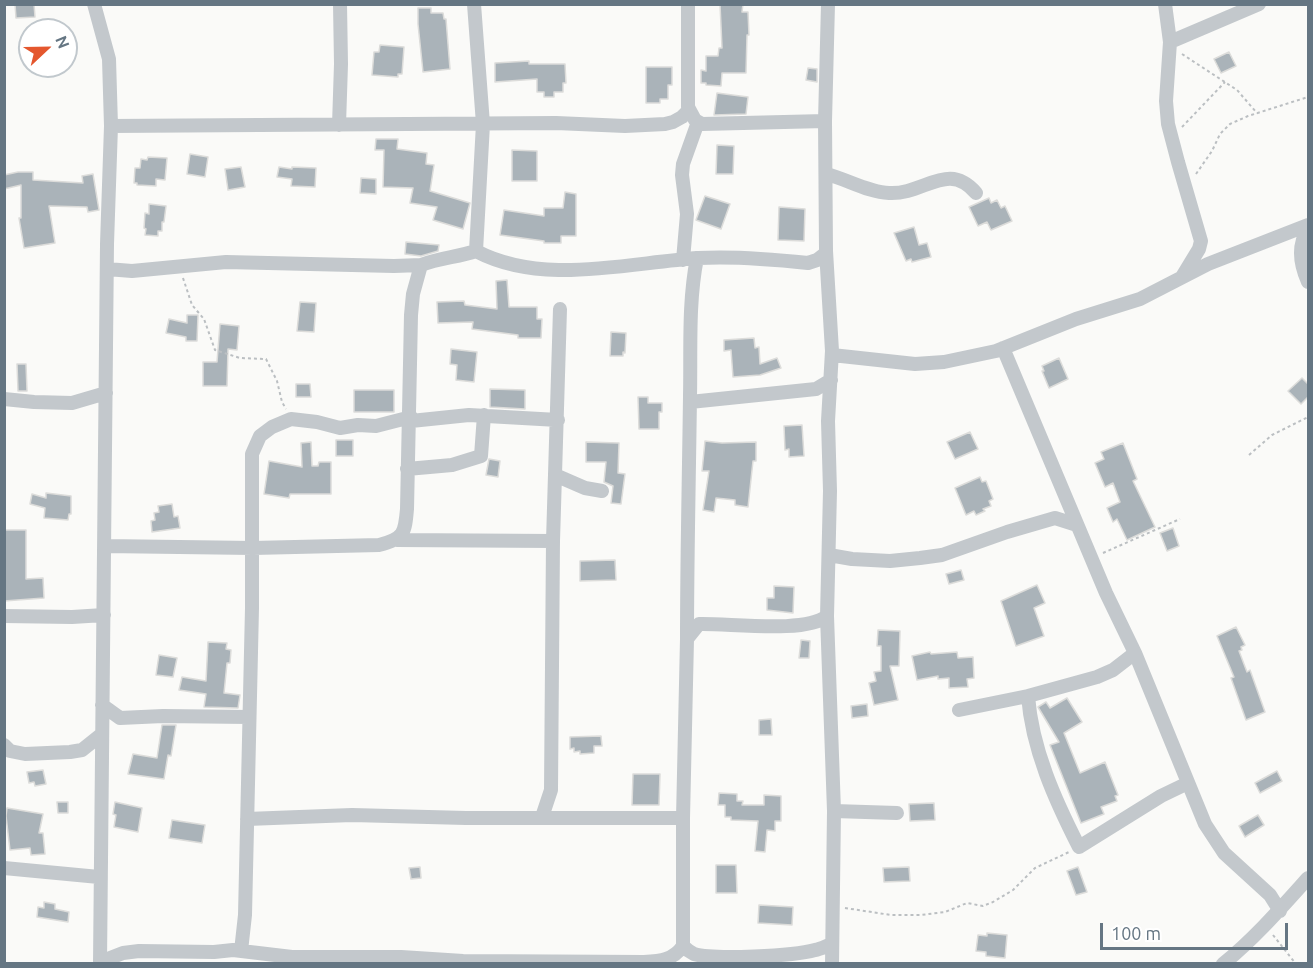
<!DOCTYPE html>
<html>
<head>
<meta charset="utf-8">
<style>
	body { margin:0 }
	#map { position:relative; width:1313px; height:968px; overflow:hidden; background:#fafaf8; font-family:Ubuntu,sans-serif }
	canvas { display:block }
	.frame { position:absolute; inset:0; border:6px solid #657683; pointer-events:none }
	.north { position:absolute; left:18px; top:18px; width:60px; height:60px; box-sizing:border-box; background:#fff; border:2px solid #c1c8cd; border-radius:50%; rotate:68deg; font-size:16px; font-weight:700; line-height:24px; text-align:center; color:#657683 }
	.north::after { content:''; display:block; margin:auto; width:21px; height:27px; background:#e4572e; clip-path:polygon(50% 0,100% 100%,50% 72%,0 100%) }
	.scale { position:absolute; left:1100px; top:923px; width:188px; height:27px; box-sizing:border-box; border:3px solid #657683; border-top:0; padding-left:8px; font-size:18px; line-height:21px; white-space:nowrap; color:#657683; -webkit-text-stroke:4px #fff; paint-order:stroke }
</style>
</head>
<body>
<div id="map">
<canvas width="1313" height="968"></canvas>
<div class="frame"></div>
<div class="north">N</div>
<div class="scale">100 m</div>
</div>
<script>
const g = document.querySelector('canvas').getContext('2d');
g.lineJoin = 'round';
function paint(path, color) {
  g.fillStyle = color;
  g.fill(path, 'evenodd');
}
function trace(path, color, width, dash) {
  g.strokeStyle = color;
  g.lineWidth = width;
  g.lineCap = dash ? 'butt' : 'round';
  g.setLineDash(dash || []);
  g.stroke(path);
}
const building = new Path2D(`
	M15,4H34L35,17L16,18Z
	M720,4H743L742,12H748L749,35H747L746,73H722L721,86L706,85V83H701V70L706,71V56H718L719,48H722Z
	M418,8H431V13H443L444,19H446L450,69L423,72L418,24Z
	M380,45L404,47L402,74H398V77L372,75L374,52H379Z
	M1229,52L1236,66L1221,73L1214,59Z
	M529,61V64H565L566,83H563V92H554V97H544V92H537V79L495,82V63Z
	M646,67H672V85H668V99H660V103H646Z
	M808,68L817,69V82L806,80Z
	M717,93L748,97L746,114L714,115Z
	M376,139H398L397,149L427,153L426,164L434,165L430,191L470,203L463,229L433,220L437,207L410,203L413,188L383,187L384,150H375Z
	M717,145L734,146L733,174H716Z
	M512,150L537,151V181H512Z
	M190,154L208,157L205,177L187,174Z
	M148,157L167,158L165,180L156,179V186L137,185V183H134L135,168H140L141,159L147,160Z
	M241,167L245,187L228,190L225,169Z
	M279,167L292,169V167L316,168L315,187L291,186L292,179L277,177Z
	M18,172H33V180L83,183L82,176L93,174L99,210L88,212L87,207L49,206L55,243L24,248L19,218H21V185L4,189V175Z
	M361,178L376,179V194L360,193Z
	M565,192L576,194V236H561V243H544V241L500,235L504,210L544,216V208H563Z
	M705,196L730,204L721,229L696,220Z
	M989,198L991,203L997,200L1001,208L1005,206L1012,221L991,230L987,222L978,226L969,207Z
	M149,204L166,206L164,222H162V231H158V236L145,235L146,229L144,228L145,213L149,214Z
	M779,207L805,209L804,241L778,240Z
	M914,227L919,245L927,243L931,257L912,262L911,259L906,261L894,233Z
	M406,242L439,245L438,251L421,256L405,254Z
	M507,280L509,307H537V319H542L541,338H518V335L472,329L473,322L438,323L437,302L464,301L465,305L497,309L496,281Z
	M300,302L316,303L314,332L297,331Z
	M187,315H198L197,341H186V337L166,333L169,319L187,323Z
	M220,324L239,326L237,350L228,349L227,386H203V362H217Z
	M611,332L626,333L625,353L623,352V356H610Z
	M754,338L755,348L759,347L760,364L777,358L781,368L760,375L733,377L731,350L724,351V340Z
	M451,349L477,352L474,382L456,380L457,365L450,364Z
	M1059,358L1068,379L1049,388L1042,371H1044L1042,366Z
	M17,364H26L27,391H18Z
	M1302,378L1308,384V397L1301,404L1288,391Z
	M296,384H310L311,397H296Z
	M490,389L525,390V409L490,407Z
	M354,390H394V412H354Z
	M638,397H648V403H662V412H659V429H639Z
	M802,425L804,456L789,457V449L785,450L784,426Z
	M970,432L978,449L955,459L947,442Z
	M336,440H353V456H336Z
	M705,441L722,443L756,442V461H753L748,507L735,505V500L716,498L714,512L703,510L709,471H702Z
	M311,442L312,466H318L319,462H331V494H290L289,498L264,494L269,461L302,467L301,443Z
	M586,442L619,443L618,473L625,474L621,504L611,503L613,486L604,482L606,462H586Z
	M1123,443L1137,479L1133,481L1155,527L1127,540L1117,519L1113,522L1107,508L1120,502L1113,483L1105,487L1095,463L1104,459L1101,452Z
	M489,459L500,461L498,477L486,475Z
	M980,477L982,482L986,481L993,499L989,501L991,506L983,509L985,511L976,515L974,511L966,515L955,488Z
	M46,493L71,496V514H69L68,520L44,518L45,508L30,504L32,494L46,498Z
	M172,504L174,517L178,516L180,528L152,532L151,521L155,520L154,513L159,512L158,506Z
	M1173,528L1179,546L1167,551L1160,533Z
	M5,530H26V579L43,578L44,598L4,601Z
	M615,560L616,580L580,581V561Z
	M961,570L964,580L949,584L946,574Z
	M1037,585L1045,603L1034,608L1044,636L1016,646L1001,601Z
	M774,586L794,587L793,613L767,610V598H774Z
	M1236,627L1245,645L1241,647L1242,650L1239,651L1247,672L1250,670L1265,712L1246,720L1231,678L1234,677L1217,636Z
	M878,630L900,631L899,666H890L898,700L874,705L869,683L876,681L874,672L881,671V646H877Z
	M801,640L810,641L809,658H799Z
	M208,642L227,643L226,649L231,650L230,663H227L224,693L240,695L238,708L204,707L206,694L179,690L182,677L206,681Z
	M930,652L931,654L957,652L958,658L973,657L974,678L967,679L968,687L949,688V678L938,679V676L917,680L912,656Z
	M159,655L177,658L173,677L156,675Z
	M1067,698L1082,722L1064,733L1080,773L1105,762L1118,795L1115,796L1117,801L1101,807L1104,814L1081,823L1050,745L1059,742L1038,707L1046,702L1050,708Z
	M867,704L868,716L852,718L851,706Z
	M771,719L772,735H759V720Z
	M162,725H176L171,756L168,755L164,779L128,774L133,754L157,758Z
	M601,736L602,746H594V753L580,754V751L574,752V748L570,749V737Z
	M43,770L46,784L35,786L34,782L29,783L27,772Z
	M1277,771L1282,781L1260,793L1255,783Z
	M633,774H660L659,805H632Z
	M719,793L737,794V801H743L742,805H764V795L781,796V821H775V831L767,830L765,852L755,851L758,821L731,820V817H725V805H718Z
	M57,802H68V813H58Z
	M115,802L142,808L138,832L114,827L116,815L113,814Z
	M934,803L935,820L910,821L909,804Z
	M7,808L43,814L39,833H43L45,854L31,855L30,848L10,850L6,816Z
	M1258,815L1264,825L1245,837L1239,826Z
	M172,820L205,825L202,843L169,838Z
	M716,865H736L737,893H716Z
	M420,867L421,878L411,879L409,868Z
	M909,867L910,881L884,882L883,868Z
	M1078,867L1087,892L1076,895L1067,871Z
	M44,902L55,904V909L69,912L68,922L37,917L38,907L44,908Z
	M759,905L793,907L792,925L758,923Z
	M987,933L1007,935L1005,958L986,956V952L976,951L978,935L987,936Z`);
const path = new Path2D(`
	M1182,54L1237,90L1257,113
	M1182,127L1225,82
	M1196,174L1212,151L1220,134L1230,124L1248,116L1308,97
	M183,278L192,305L204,319L215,350L240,358L266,359L277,381L282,402L286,409
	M1249,455L1272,435L1308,417
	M1103,553L1180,519
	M845,908L891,915H921L945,912L967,903L983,906L993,902L1013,890L1035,868L1069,852
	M1273,935L1296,964`);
const street = new Path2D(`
	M94,4L109,59L111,126L107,244L100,964
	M688,4V107L695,120L702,124L825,121
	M828,4L825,121L826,251L832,351L828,421L830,491L827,616L834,811L832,964
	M1165,4L1170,42L1166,101L1168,124L1178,162L1201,241L1199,249L1182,277
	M1170,42L1259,4
	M339,125L341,64L340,4
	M111,126L556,123L625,126L665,124L673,122L682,117L689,110
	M826,174C847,179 867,192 889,193C924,195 948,160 976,193
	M1308,229C1297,246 1300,264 1308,282
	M476,251C542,286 626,263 698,258C735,256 771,259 808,263L817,260L826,253
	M683,260L687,214L682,175L683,164L698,122
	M107,269L132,271L226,262L394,266L421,265
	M1003,348L1106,593L1135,653L1205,824L1224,853L1270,895L1280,911
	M832,355L915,364L944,362L996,351L1076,319L1140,299L1208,264L1308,225
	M4,399L34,402L72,403L106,393
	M690,402L816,389L831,380
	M411,421L469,415L558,420
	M407,469L452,465L481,456L484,415
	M555,475L585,488L602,491
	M397,540L553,541
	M105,546L253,548L379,545C404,539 405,533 407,509L411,315L413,294L421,265C439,258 458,257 476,251L483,124L474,4
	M829,555L852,559L890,561L920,558L942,555L1007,532L1055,518L1077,525
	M4,616L72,617L104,615
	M827,616C805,634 729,623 699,624L687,639L683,818V946C686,949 690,952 694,954C714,960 794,956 815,950C821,949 826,946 832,944
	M687,639C687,558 689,477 690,396C691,350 688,303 697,258
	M1028,696C1032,749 1055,800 1079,847L1161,796L1188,783
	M102,705L120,718L163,716L249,717
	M959,710L1028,696L1097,677L1113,670L1135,653
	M4,745L10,751L25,754L70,752L82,750L102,734
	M834,811L897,813
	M542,817L551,790L553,541L560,309
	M247,819L352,815L466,818H683
	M4,868L99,877
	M241,951L245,915L252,608V454L260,436L272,427L291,419L317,422L340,428L358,425L376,426L411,417
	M100,962L123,953L139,951L214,952L233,950L292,957H401L463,961L644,962C661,961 673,960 683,946
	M1223,964C1255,938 1281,908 1308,878`);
paint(building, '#aab3b9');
trace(building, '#dcdcda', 1.5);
trace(path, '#bbbfc2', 2, [3, 3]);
trace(street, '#c3c8cc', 14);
</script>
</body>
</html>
